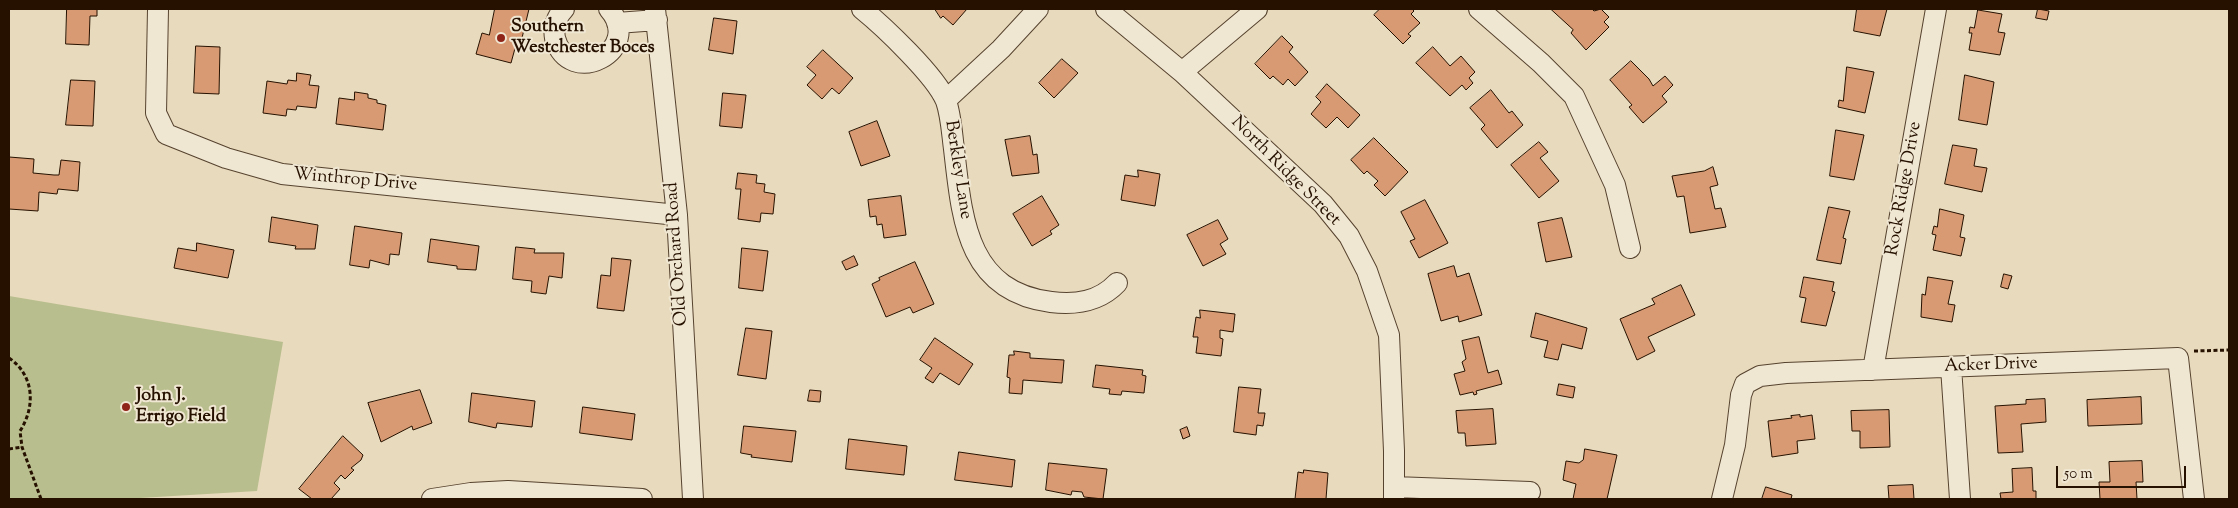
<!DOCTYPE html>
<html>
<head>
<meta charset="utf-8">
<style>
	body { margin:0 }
	#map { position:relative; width:2238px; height:508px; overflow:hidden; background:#e8dabc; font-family:"Sorts Mill Goudy",serif }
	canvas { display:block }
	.frame { position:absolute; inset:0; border:10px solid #261100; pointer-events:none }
	.scale { position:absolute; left:2056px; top:466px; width:130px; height:22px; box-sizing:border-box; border:2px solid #261100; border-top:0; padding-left:6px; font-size:15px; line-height:18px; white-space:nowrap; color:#261100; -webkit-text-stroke:4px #f0e7d3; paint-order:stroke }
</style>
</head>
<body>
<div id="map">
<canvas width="2238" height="508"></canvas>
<div class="frame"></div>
<div class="scale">50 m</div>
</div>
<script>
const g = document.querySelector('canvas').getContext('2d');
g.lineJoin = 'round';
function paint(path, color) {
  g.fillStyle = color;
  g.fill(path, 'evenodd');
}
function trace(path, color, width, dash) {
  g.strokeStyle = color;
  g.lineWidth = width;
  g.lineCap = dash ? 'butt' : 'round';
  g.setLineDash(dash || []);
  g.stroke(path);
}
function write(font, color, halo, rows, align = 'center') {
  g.font = font + ' "Sorts Mill Goudy",serif';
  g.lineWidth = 4;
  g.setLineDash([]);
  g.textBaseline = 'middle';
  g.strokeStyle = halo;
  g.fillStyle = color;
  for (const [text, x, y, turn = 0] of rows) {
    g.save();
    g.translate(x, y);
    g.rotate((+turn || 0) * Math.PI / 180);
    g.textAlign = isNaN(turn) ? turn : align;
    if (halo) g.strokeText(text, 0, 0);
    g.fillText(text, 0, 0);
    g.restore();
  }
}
const green = new Path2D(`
	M9,296L283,342L257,491L123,499H9Z`);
const building = new Path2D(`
	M67,9H97V16H90L89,45L66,44Z
	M495,9H529L521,42L517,41L511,63L476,54L482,33L489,35Z
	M935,9H967L953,25L943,16L941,18Z
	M1380,9H1412L1414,11L1411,14L1420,23L1408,34L1411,36L1403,44L1374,15Z
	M1551,9H1592L1594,11L1601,9L1609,17L1604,22L1609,27L1586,50L1571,33L1573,30Z
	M1857,9H1887L1880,36L1854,31Z
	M2038,9L2049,11L2047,20L2036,18Z
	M1978,10L2002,14L1998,32L2005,33L2000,55L1969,50L1972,33H1969L1970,27L1974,28Z
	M714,18L737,21L733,54L709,50Z
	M1282,36L1293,47L1289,52L1308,72L1295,86L1288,79L1283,85L1273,76L1270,79L1255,64Z
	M196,46L220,47L219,94L194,93Z
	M1433,47L1450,66L1461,56L1475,72L1469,78L1473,83L1466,90L1462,85L1450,96L1416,63Z
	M823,50L853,78L839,94L832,88L822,99L807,85L816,75L807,67Z
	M1062,59L1078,73L1054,98L1039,83Z
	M1631,61L1649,79L1653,86L1665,76L1673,85L1662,96L1667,102L1643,123L1629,107L1632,105L1610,80Z
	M1847,67L1874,72L1865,113L1838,107L1839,100L1843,101Z
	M297,73L311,75L309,85L319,86L316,108L297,106L296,110L287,109L286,116L263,113L267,81L287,84L288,80L296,81Z
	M1965,75L1994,82L1987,125L1959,120Z
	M71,80L95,81L93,126L66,125Z
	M1327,84L1360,115L1348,128L1337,117L1326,128L1311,114L1321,102L1316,97Z
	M1491,90L1509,113L1512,111L1523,125L1497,148L1481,129L1485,125L1470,108Z
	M355,92L368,94V98L377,100V103L386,105L383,130L336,124L339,98L354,100Z
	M723,93L746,95L742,128L720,126Z
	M877,121L890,156L861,166L849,132Z
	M1836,130L1864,135L1854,180L1830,176Z
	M1030,136L1033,155L1037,154L1039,173L1012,176L1005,140Z
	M1374,138L1408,172L1385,196L1374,185L1378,181L1367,171L1364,174L1351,160Z
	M1539,142L1548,152L1540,158L1559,181L1539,198L1511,165Z
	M1953,145L1977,149L1974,166L1987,168L1982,192L1945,184Z
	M9,157L34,159L33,173L54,175H59L61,160L80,162L78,191L58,189L57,194L39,192L38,211L9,209Z
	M1713,167L1718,185L1710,187L1715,209L1721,208L1726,227L1690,233L1684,196L1677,197L1672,176L1704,171Z
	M1138,170L1160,174L1155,206L1121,200L1125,175L1138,177Z
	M738,173L757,175L756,183L765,184L764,192L775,194L773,214L761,213L760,222L738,219L741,189H736Z
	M901,196L906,235L884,238L882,224L877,225L876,216L870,217L868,200Z
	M1042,196L1059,225L1050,231L1052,234L1032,246L1013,214Z
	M1425,200L1448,243L1419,258L1410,241L1415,239L1401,212Z
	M1829,207L1850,211L1843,238L1846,239L1841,264L1817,260Z
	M1940,209L1964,215L1960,237L1965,238L1961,256L1933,250L1936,235L1932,234L1934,226L1937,227Z
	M272,217L318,225L315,249H295L296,246L269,242Z
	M1562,218L1572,257L1546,262L1538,223Z
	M1218,220L1228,239L1220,244L1226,254L1203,266L1187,235Z
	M355,226L402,233L399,255L390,254L389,265L370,260L369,268L350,265Z
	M431,239L479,246L476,270L457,269V266L428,262Z
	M197,243L234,250L228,278L174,268L178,248L196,251Z
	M516,247L535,249L534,253H564L562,278L549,276L546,294L531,292L532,281L513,279Z
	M742,248L768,251L763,291L739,288Z
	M854,256L858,265L846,270L842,262Z
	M612,258L631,260L624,311L597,308L601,275L610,276Z
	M915,262L934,304L913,313L910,307L886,317L872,284L880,280L879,278Z
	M1454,266L1457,277L1469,273L1482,315L1459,322L1458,316L1441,321L1428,274Z
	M2004,274L2012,276L2008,289L2001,287Z
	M1804,277L1834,282L1832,291L1835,292L1826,326L1801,322L1806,298L1800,297Z
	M1928,277L1953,281L1948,304L1955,305L1952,322L1921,317L1922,294L1925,295Z
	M1681,285L1695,315L1648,337L1655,351L1637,360L1620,319L1655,304L1652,299Z
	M1200,310L1235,314L1233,332L1220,330V338L1223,339L1221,356L1196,353L1198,337H1193L1196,317L1200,318Z
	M1536,313L1587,328L1582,349L1562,344L1558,360L1544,357L1548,341L1531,337Z
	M746,328L772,331L766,379L738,375Z
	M1479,337L1488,373L1498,370L1502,384L1476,391L1477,394L1474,395L1473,392L1460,395L1454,374L1465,371L1462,362L1466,359L1462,341Z
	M935,338L973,364L959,385L940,373L933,383L925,378L932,368L920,360Z
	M1014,351L1030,353V358L1064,360L1062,383L1023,380L1022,394L1009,393L1010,378L1007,377L1009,355H1014Z
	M1096,365L1143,370L1142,375L1146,376L1144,393L1122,391L1121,395L1109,394L1110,389L1093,387Z
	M1559,384L1575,387L1573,398L1557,395Z
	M1239,387L1261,389L1258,413H1265L1263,426L1257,425L1256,435L1234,432Z
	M420,390L432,423L413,430L412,426L381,442L368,403Z
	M810,390L821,391L820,402L808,401Z
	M472,393L535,401L532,427L497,423L496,428L469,422Z
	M2141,397L2142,424L2088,426L2087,400Z
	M2045,399L2046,422L2021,424L2023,452L1998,453L1995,406L2026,404V400Z
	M583,407L635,414L632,440L580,433Z
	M1493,409L1496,444L1466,446L1465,433H1458L1456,411Z
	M1889,410L1890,447L1860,448V431H1852L1851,411Z
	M1800,415V417L1812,415L1815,439L1797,441L1798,453L1772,457L1768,421L1792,418L1791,416Z
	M744,426L796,431L792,462L751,457L752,455L741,453Z
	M1187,427L1190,436L1183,439L1180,430Z
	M343,436L363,455L361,460L351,468L354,470L345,479L341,475L334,483L340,489L331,499H312L299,489Z
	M849,439L907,446L904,475L846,469Z
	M1585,449L1617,455L1607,499H1573L1576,484L1563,480L1566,461L1579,463L1583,460Z
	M959,452L1015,460L1012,487L955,480Z
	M2142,461L2143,482H2136L2137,499H2100L2099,482H2110L2109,462Z
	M1049,463L1107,469L1103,499L1084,497L1082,492L1072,491L1071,495L1046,490Z
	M2032,468L2033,491H2036V499H2001L2000,493L2013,492L2012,469Z
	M1304,470L1328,473L1326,499H1295L1298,472L1303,473Z
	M1913,485L1914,499H1889L1888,486Z
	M1766,487L1792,495L1791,499H1762Z`);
const path = new Path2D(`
	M2194,351L2229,350
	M9,358C34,375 36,406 20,431L22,447L41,499
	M9,449L22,447`);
const minor = new Path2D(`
	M158,9L156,113L166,134L226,158L282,174L677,215
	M564,9C557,16 553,27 555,38C569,90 645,50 609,9
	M655,9L677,215L693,499
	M862,9C883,26 936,76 946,101C951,115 952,134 954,149C962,218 966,291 1051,302C1076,305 1099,302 1117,283
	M1106,9L1182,72L1323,204L1349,236L1367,271L1389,335L1394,451V499
	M1479,9L1541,63L1574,96L1615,185L1630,248
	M617,23L657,20
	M1182,72L1257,9
	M946,100L1001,49L1038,9
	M1951,367L1960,499
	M1873,370L1936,9
	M1394,487L1530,492
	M432,499L471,493L508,491L642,499
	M1722,499L1735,445L1741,395L1745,384L1760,376L1786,373L2178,358L2194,499`);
const markers = [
	[501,38,5,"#8f2418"],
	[126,407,5,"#8f2418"]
];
const poiNames = [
	["Southern",511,28],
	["Westchester Boces",511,49],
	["John J.",136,397],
	["Errigo Field",136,418]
];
const streetNames = [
	["Berkley Lane",957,170,81],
	["North Ridge Street",1285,172,45],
	["Winthrop Drive",355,181,5],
	["Rock Ridge Drive",1905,189,-80],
	["Old Orchard Road",678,254,-94],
	["Acker Drive",1991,366,-2]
];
paint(green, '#b9be8e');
paint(building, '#d79a73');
trace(building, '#261100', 1);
trace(minor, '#56432f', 22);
trace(path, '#261100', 3, [4, 2.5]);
trace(minor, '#f0e7d3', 20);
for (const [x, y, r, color] of markers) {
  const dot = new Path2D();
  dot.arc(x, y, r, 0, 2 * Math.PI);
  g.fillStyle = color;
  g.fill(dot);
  trace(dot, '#f0e7d3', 2);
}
write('bold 18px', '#261100', '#f0e7d3', poiNames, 'left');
write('18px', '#261100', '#f0e7d3', streetNames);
</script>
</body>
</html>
